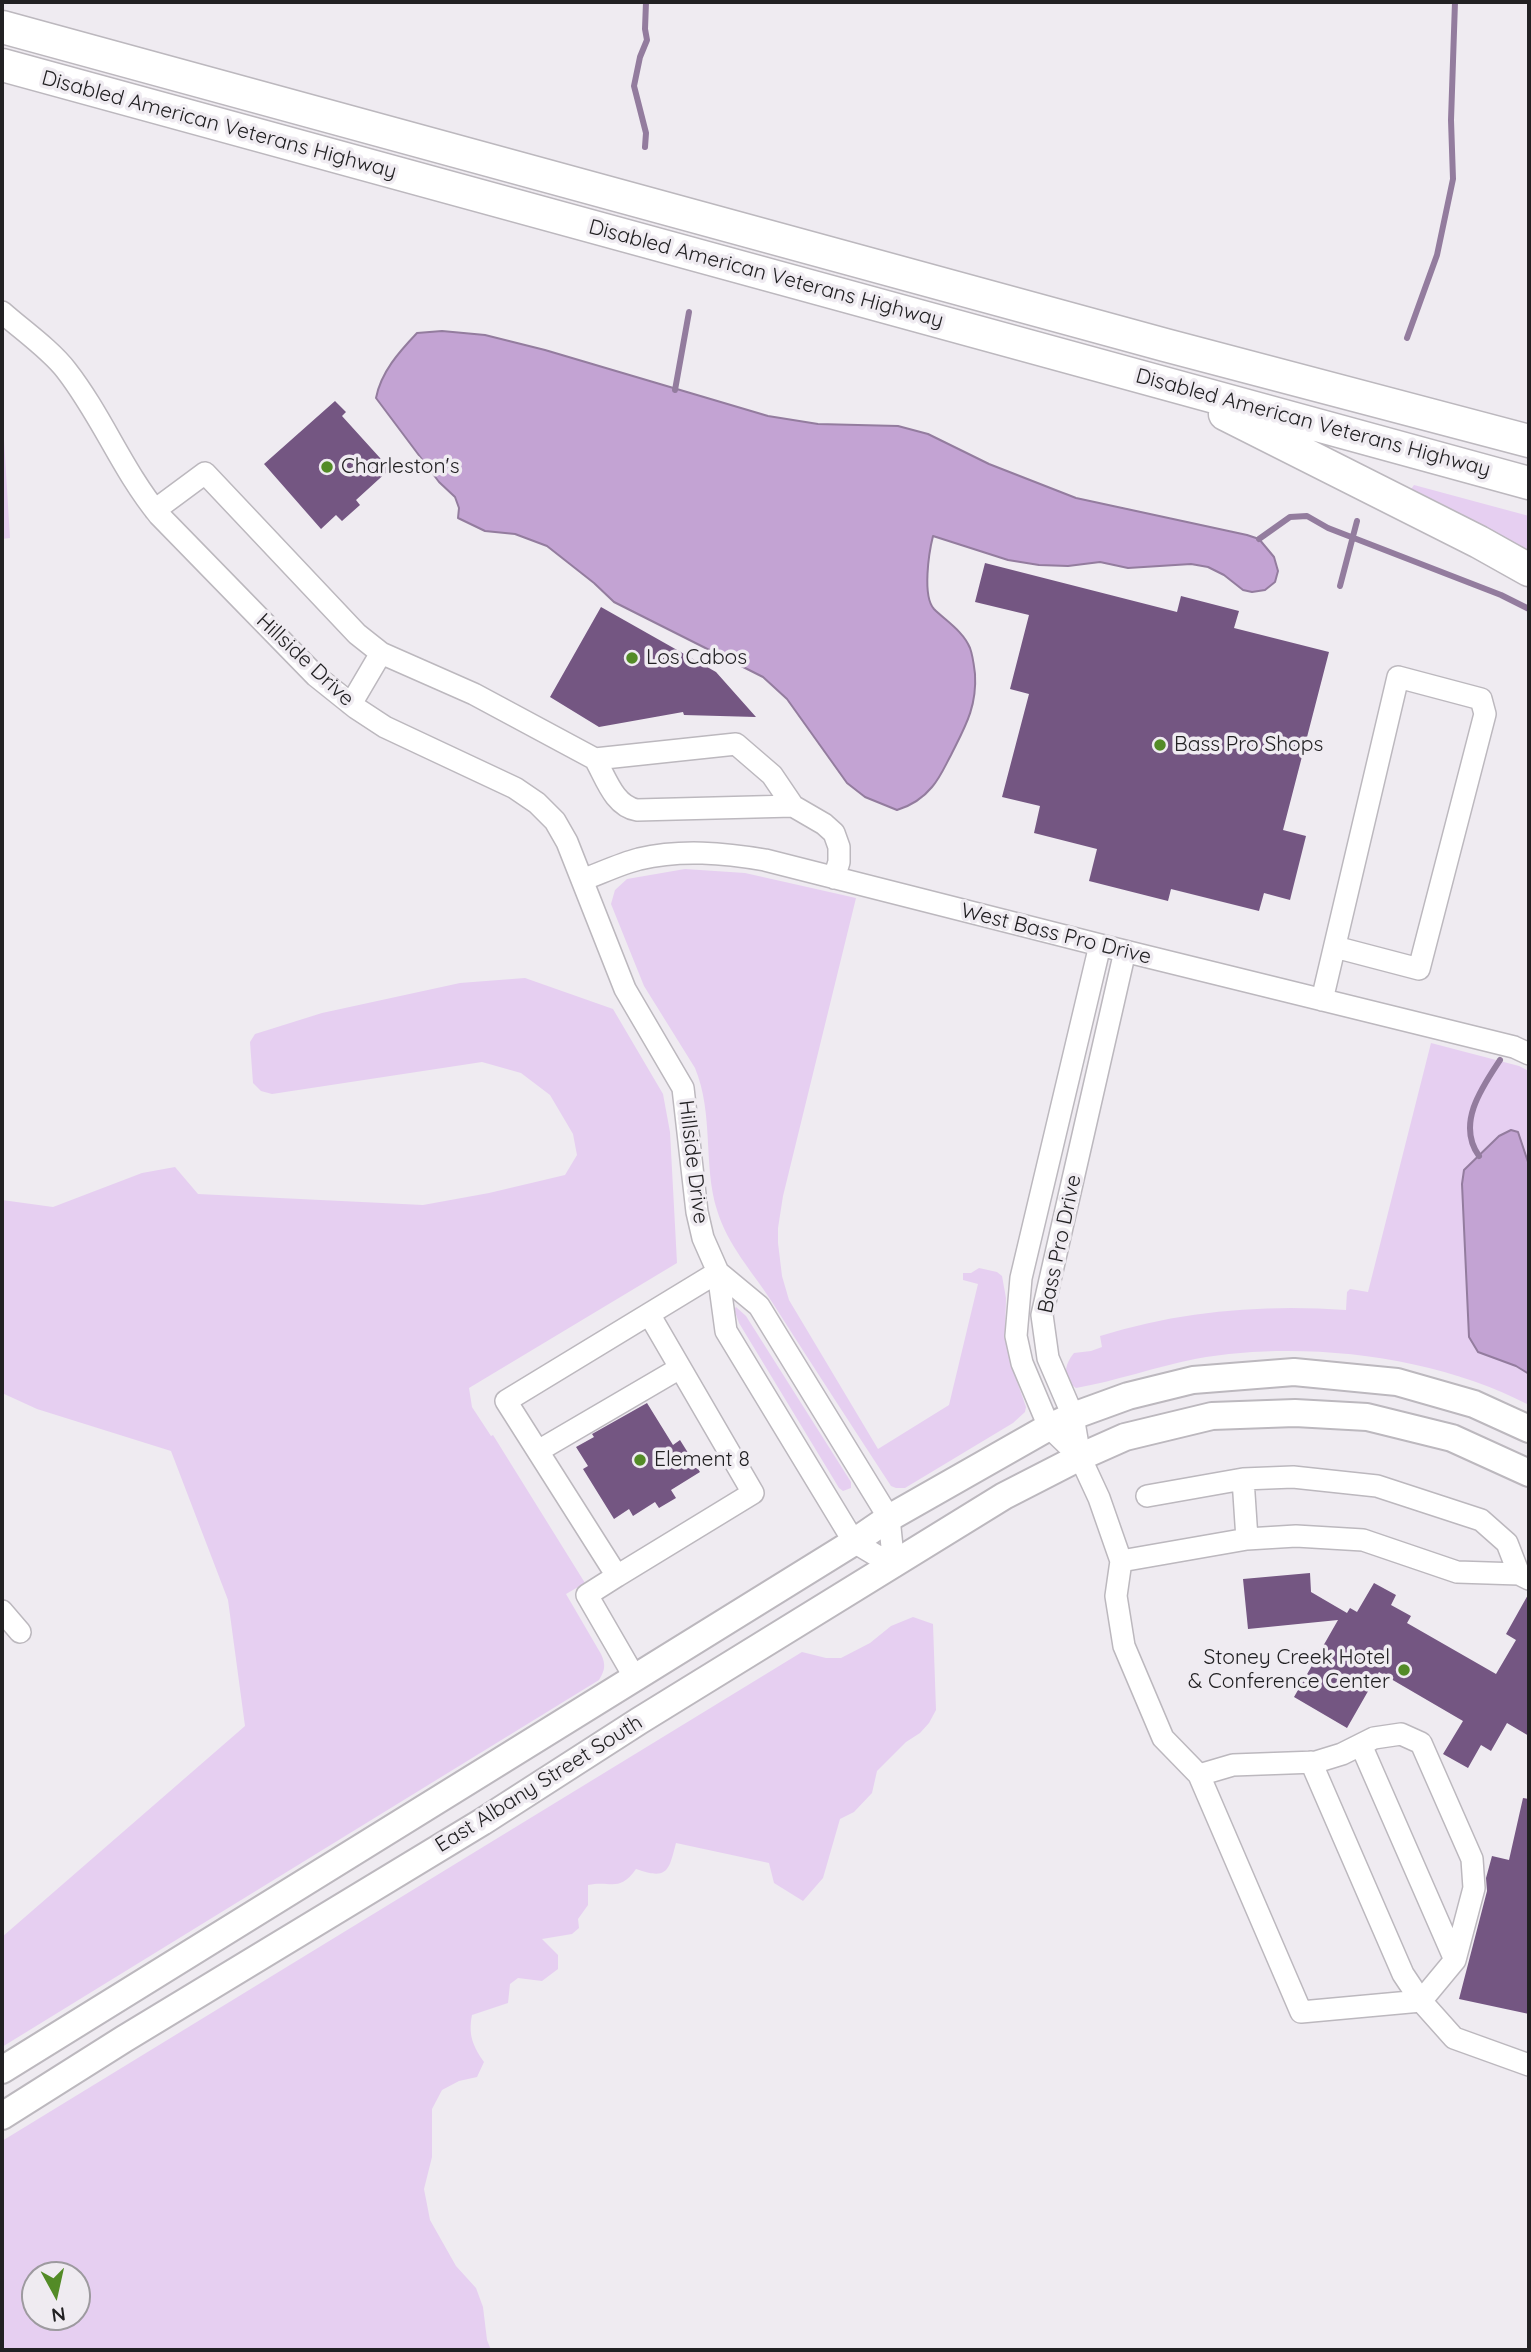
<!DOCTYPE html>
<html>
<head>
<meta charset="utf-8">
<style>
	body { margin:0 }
	#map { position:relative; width:1531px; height:2352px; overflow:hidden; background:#efebf1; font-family:Quicksand,sans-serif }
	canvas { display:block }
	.frame { position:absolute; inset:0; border:4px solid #222123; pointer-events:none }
	.north { position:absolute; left:21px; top:2261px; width:70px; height:70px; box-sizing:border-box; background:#efebf1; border:2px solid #9d9a9f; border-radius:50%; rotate:172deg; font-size:19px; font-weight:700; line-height:28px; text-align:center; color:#222123 }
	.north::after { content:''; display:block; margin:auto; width:24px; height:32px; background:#538b27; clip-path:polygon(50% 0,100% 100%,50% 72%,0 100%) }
</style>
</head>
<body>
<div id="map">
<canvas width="1531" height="2352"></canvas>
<div class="frame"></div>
<div class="north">N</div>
</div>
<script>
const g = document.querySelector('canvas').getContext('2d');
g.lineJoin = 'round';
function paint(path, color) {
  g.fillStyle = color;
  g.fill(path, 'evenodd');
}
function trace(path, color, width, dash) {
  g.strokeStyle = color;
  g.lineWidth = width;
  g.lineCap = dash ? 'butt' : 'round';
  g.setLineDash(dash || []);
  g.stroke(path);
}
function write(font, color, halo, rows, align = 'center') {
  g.font = font + ' Quicksand,sans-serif';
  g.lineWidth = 7;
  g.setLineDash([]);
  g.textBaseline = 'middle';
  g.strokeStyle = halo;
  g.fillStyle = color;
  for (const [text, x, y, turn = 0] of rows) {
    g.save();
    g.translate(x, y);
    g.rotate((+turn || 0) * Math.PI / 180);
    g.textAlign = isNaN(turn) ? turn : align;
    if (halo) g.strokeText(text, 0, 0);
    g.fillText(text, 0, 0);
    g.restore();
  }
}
const green = new Path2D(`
	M2,407L10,538L2,539Z
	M1414,485L1529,516V559L1409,492Z
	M685,869L745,873L856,898L783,1196L778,1228V1243L782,1276L789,1300L878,1449L949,1405L978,1284L963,1280V1273H971L979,1268L997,1272L1002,1276L1006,1298L1005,1334L1010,1361L1026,1407L1025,1412L1013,1423L905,1488H896L891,1486C851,1425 811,1363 772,1302C752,1271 728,1246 717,1210C703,1165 714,1114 695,1068L644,986L611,904L615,890L627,879Z
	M525,978L613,1009L663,1094L670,1132L677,1263L469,1388L472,1407L491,1436L493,1435L585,1583L566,1594L601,1654C606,1665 605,1670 599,1680L2,2047V1937L245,1726L228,1600L171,1451L37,1409L2,1393V1200L53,1207L142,1173L175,1167L198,1194L423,1205L489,1193L565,1175L577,1155L573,1134L550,1095L521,1073L482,1062L272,1094L261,1091L253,1083L250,1042L255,1034L322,1013L460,983Z
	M1431,1043L1519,1066L1529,1071V1405C1433,1355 1301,1340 1195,1359C1155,1367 1116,1381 1076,1388C1062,1379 1064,1365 1074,1353L1091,1351L1102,1347L1100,1336C1180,1311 1263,1304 1346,1310L1347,1292L1350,1289L1368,1292Z
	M736,1307L746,1316L851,1482V1488L843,1491L839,1488L739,1323L734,1309Z
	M913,1617L933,1624L936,1710L929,1723L920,1733L906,1742L877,1771L872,1793L854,1812L840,1819L823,1878L803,1901L774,1883L769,1863L676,1843C669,1869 669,1881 636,1869C619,1893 611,1880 588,1885V1905L578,1919L579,1928L572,1934L542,1939L558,1955V1969L542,1981L518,1978L510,1984L508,2003L472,2015C468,2035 473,2046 484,2062L477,2077L459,2081L442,2090L432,2109V2157L424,2189L430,2220L456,2266L476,2288L483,2307L487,2340L491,2350H2V2141L802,1652L826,1658H841L870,1643L891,1626ZM77,2275V2317H35V2275Z`);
const water = new Path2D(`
	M442,331L485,335L545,350L768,416L818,424L898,426L928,434L989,464L1076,498L1247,535L1259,539L1274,557L1278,571L1275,582L1265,590L1252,592L1243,590L1224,575L1208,567L1191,564L1128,568L1100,562L1068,566L1039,565L1008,560L933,536C929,552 922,596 934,609C946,621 963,631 970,648C973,656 974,666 975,674C977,707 965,727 951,755C945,766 940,778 932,787C923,798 910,806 897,810L865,797L847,783L787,699L763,677L614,602L594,583L547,546L515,534L485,531L458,518L459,508L455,497L439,482L376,398C381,372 399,352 417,333Z
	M1511,1130L1518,1132L1529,1165V1374L1516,1366L1478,1352L1469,1337L1462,1184L1464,1170L1499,1136Z`);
const stream = new Path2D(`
	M645,147L646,133L634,86L640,57L647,40L645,29L646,2
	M1407,338L1437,255L1453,179L1451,120L1455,2
	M675,390L689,312
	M1259,539L1290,517L1307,516L1328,528L1501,595L1529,609
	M1340,586L1357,521
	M1479,1156C1456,1124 1482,1087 1500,1060`);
const building = new Path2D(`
	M335,401L346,412L342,416L390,469L356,500L360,505L342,521L336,515L321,529L264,464Z
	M985,563L1177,612L1181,596L1239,611L1234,628L1329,652L1283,830L1306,836L1290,900L1264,893L1259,911L1171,889L1168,901L1089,881L1097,849L1034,833L1040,806L1002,797L1029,694L1010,689L1029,615L975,602Z
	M601,607L716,672L756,717L684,715L683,712L599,727L550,697Z
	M647,1403L673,1445L680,1440L700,1472L671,1490L676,1498L659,1508L655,1502L633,1516L629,1509L614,1519L583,1469L588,1466L576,1447L594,1437L592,1434Z
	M1310,1573L1311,1592L1347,1613L1350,1608L1357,1612L1374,1583L1396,1595L1391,1605L1411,1616L1407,1623L1496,1674L1516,1640L1506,1634L1529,1593V1736L1507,1723L1491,1751L1481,1745L1468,1768L1443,1754L1463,1721L1379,1672L1347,1728L1294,1697L1338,1620L1248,1629L1243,1579Z
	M1523,1798L1529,1799V2014L1459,1999L1487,1891L1486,1878L1492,1856L1509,1860Z`);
const minor = new Path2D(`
	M2,312C21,329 51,350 66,370C102,416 122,470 159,515L316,676L356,708L385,727L515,788L537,803L555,821L567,842L625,989L683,1088L697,1212L703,1238L718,1272L759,1306L889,1518L894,1566
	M155,510L205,473L357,634L381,653
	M351,704L381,653L474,694L595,759L736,744L772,775L793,806L824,824L834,833L839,847V862L834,878
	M595,759C606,778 614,806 637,810L793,806
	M582,880C601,873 620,864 639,859C681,849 724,853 765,860L1100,945L1514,1047L1529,1054
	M1125,951L1042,1315L1048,1358L1073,1416L1080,1457L1099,1498L1121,1561L1116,1596L1124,1646L1163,1738L1199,1775L1301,2012L1421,2001L1454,2038L1529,2065
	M1322,1000L1398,677L1481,699L1485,714L1419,969L1335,947
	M718,1272L726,1331L854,1542L894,1566
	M649,1314L753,1493L617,1576L506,1401L718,1272
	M538,1451L680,1368
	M1080,1457L1049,1427L1022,1363L1016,1336L1021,1278L1100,945
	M1243,1479L1247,1539
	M1147,1496L1243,1479L1293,1477L1377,1486L1481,1520L1507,1543L1519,1574
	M1121,1561L1247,1539L1296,1536L1363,1540L1457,1572L1519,1574L1529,1579
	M617,1576L587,1595L635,1678
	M2,1611L20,1632
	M1361,1745L1455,1960
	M1199,1775L1233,1765L1316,1762L1342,1754L1374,1738L1401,1734L1421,1743L1472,1859L1474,1888L1455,1960L1421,2001L1403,1974L1311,1762`);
const major = new Path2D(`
	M2,2070L854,1542L889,1518L1049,1427L1073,1416L1128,1396L1193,1380L1294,1372L1397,1382L1474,1404L1529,1429
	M2,2116L124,2039L482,1822L639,1721L1004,1496L1080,1457L1125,1437L1212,1416L1295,1413L1367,1417L1452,1438L1529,1473`);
const highway = new Path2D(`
	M2,27L1165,345L1529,441
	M2,65L1529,483
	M1225,414L1479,542L1529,570`);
const markers = [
	[327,467,7,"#538b27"],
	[632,658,7,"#538b27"],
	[1160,745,7,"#538b27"],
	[640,1460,7,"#538b27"],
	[1404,1670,7,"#538b27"]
];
const streetNames = [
	["Disabled American Veterans Highway",219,125,15],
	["Disabled American Veterans Highway",766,274,15],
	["Disabled American Veterans Highway",1313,423,15],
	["Hillside Drive",305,660,43],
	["West Bass Pro Drive",1056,934,14],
	["Hillside Drive",693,1162,83],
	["Bass Pro Drive",1060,1244,-78],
	["East Albany Street South",539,1784,-32]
];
const poiNames = [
	["Charleston's",341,467],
	["Los Cabos",646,658],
	["Bass Pro Shops",1174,745],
	["Element 8",654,1460],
	["Stoney Creek Hotel",1390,1658,"right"],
	["& Conference Center",1390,1682,"right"]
];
paint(green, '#e6cff1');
paint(water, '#c3a3d3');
trace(water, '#937c9e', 2);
trace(stream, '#937c9e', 6);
paint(building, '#745682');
trace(minor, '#bcb8be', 24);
trace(major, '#bcb8be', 30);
trace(highway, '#bcb8be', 35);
trace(minor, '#fff', 21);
trace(major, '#fff', 26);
trace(highway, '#fff', 32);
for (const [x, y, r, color] of markers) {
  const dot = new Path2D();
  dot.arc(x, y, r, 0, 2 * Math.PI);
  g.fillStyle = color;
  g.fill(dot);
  trace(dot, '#efebf1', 2.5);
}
write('21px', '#222123', '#efebf1', streetNames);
write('21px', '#222123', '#efebf1', poiNames, 'left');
</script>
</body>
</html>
